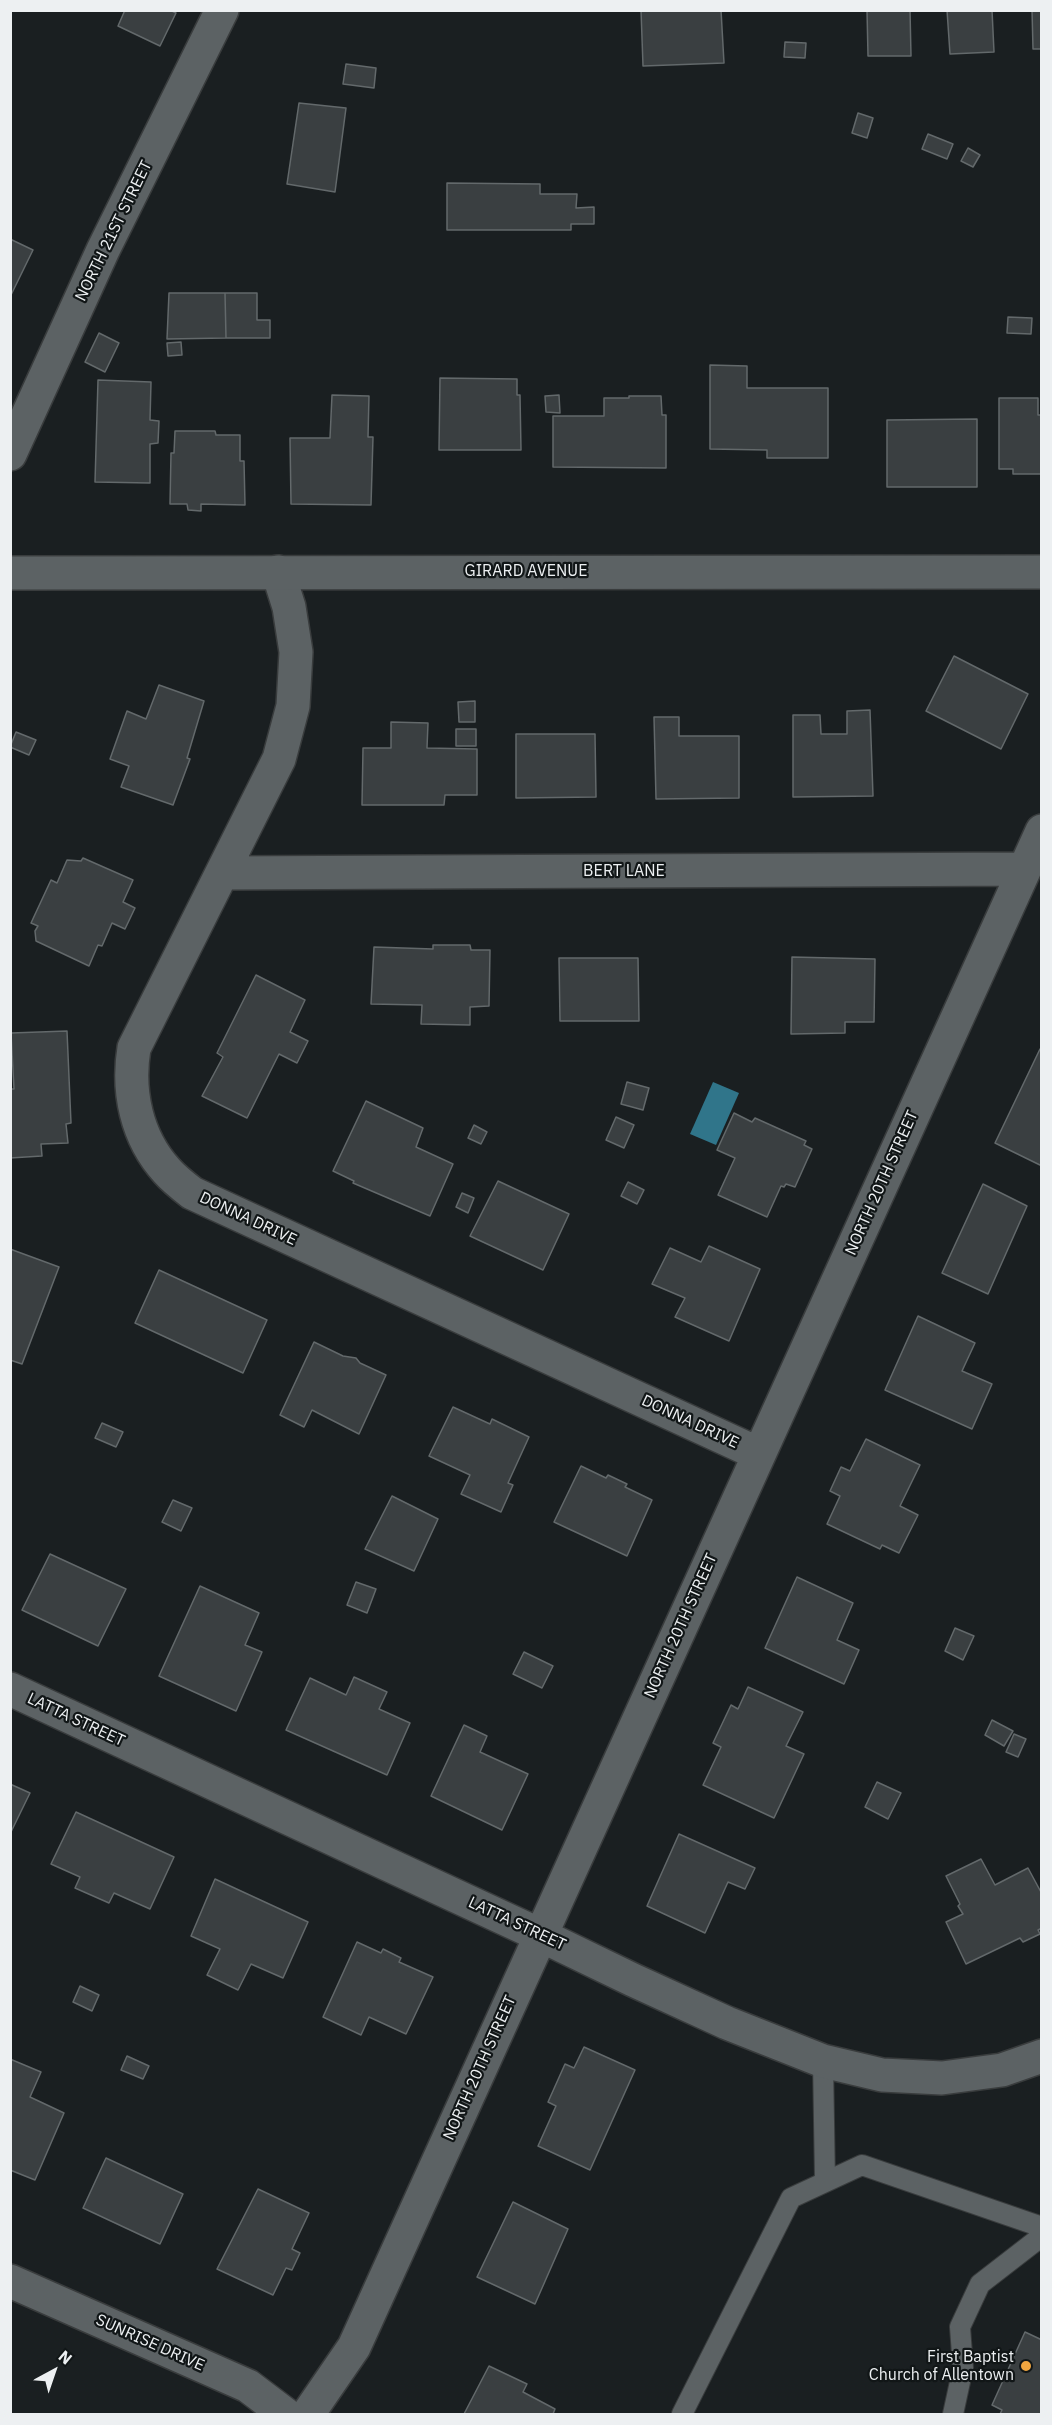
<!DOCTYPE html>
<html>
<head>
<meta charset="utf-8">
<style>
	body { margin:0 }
	#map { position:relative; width:1052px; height:2425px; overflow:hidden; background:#1a1f21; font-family:"IBM Plex Sans",sans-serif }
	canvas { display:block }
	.frame { position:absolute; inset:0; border:12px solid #edf0f2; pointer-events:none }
	.north { position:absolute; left:24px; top:2341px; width:60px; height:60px; -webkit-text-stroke:4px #111617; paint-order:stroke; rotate:40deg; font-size:16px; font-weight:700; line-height:24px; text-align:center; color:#edf0f2 }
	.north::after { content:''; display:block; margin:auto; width:21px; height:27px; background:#edf0f2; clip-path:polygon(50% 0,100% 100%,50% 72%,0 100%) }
</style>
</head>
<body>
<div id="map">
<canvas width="1052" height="2425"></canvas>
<div class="frame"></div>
<div class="north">N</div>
</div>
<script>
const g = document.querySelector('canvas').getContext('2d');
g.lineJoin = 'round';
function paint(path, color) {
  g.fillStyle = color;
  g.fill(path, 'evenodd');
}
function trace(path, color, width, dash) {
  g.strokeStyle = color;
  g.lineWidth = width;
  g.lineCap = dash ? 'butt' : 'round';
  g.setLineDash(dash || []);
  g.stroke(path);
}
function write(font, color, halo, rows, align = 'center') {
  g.font = font + ' "IBM Plex Sans",sans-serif';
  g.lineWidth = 4.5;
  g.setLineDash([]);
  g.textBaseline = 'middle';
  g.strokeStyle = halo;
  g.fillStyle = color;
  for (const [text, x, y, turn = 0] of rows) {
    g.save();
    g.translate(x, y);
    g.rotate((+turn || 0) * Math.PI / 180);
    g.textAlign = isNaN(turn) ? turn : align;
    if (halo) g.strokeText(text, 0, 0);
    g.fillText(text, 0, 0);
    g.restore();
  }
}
const water = new Path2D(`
	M713,1082L739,1093L716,1145L690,1134Z`);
const building = new Path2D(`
	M125,10H170L176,13L160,46L118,26Z
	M641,10H721L724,63L643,66Z
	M867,10H910L911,56H868Z
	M947,10H992L994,52L950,54Z
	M1032,10H1042V49H1033Z
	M785,42L806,43L805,58L784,57Z
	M346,64L376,68L374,88L343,84Z
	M299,103L346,108L335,192L287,184Z
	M858,113L873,118L867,138L852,133Z
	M928,134L953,144L947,159L922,149Z
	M968,148L980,155L973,167L961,161Z
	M447,183L540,184V194H577L576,208L594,207V224H571V230H447Z
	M10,239L33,250L10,297Z
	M169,293H225L226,338L167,339Z
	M225,293H257V320H270V338H226Z
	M1008,317L1032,318L1031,334L1007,333Z
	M99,333L119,343L105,372L85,362Z
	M181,342L182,355L168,356L167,343Z
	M710,365L747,366V388H828V458H767V450L710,449Z
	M440,378L517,379V395H520L521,450H439Z
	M98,380L151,382L150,420L159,421L158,443L150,444V483L95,482Z
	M332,395L369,396L368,437H373L371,505L291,504L290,438H330Z
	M559,395L560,413L546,412L545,396Z
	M629,396H661L662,415H666V468L553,467V416H604V398H629Z
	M999,398H1038V415H1042V474H1013V469H999Z
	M977,419V487H887V420Z
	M175,431H215L216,435H240V461H244L245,505L201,504V511L188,510L187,504H170L171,453H174Z
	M954,656L1028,694L1001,749L926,711Z
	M159,685L204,701L187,758L190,759L173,805L121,787L129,766L110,759L127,711L146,719Z
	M475,701V722H459L458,702Z
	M870,710L873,796L793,797V715H820L821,734H847V711Z
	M654,717H679V736H739V798L656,799Z
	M391,722L428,723L427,748L477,749V795H445L444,805H362L363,748H391Z
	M456,729H476V746H456Z
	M16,732L36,740L29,755L10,747Z
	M516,734H595L596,797L516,798Z
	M83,858L133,880L123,902L135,908L125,929L112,923L102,946L98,945L89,966L36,941L35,931L38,926L31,923L51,880L57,883L67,860L81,861Z
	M433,945H470L471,950H490L489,1006L470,1007V1025L421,1024L422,1005L371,1004L374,947L433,949Z
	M792,957L875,959L874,1022H845V1033L791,1034Z
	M559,958H638L639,1021H560Z
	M256,975L305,1000L290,1032L308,1041L297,1063L279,1054L247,1118L202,1096L223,1057L217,1053Z
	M67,1031L71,1123L66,1124L68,1143L41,1144L42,1156L10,1158V1089H14L11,1033Z
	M1040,1049L1042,1050V1166L995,1143Z
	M627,1082L649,1088L643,1110L621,1104Z
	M366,1101L423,1128L416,1147L453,1164L430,1216L353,1183L354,1181L333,1171Z
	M734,1113L752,1122L755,1118L806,1141L804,1145L812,1149L795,1187L786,1184L784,1187L781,1186L767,1217L718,1195L735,1158L717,1150Z
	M616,1117L634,1125L624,1148L606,1140Z
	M474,1125L487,1132L481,1144L468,1138Z
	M498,1181L569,1214L543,1270L470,1236Z
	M628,1182L644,1190L637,1204L621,1196Z
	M983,1184L1027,1206L988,1294L942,1273Z
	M462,1193L474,1198L468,1213L456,1207Z
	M709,1246L760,1269L729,1341L675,1317L685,1298L652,1284L670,1248L701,1262Z
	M10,1249L59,1267L22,1364L10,1360Z
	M159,1270L267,1320L243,1373L135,1323Z
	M918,1316L975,1343L962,1371L992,1384L972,1429L885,1390Z
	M314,1342L343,1356L356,1358L360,1363L386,1375L359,1434L312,1410L304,1427L280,1415Z
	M453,1407L490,1424L492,1419L529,1437L508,1483L513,1485L501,1512L461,1494L470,1475L429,1456Z
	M102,1423L123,1432L116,1447L95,1438Z
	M866,1439L920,1465L900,1506L918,1515L899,1553L882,1545L880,1549L827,1524L840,1496L830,1491L841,1467L850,1471Z
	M581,1466L606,1478L608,1475L627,1484L625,1487L652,1500L627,1556L554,1522Z
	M392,1496L438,1519L414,1571L365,1549Z
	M173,1500L192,1508L181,1531L162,1522Z
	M50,1554L126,1589L98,1646L22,1610Z
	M797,1577L853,1603L837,1640L859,1650L844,1684L765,1648Z
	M356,1582L376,1589L367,1613L347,1605Z
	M200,1586L259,1613L245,1645L262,1652L236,1711L159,1676Z
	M955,1628L974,1636L963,1660L945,1651Z
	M524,1652L553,1666L542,1688L513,1674Z
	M354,1677L387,1692L379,1709L410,1723L387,1775L286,1730L310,1678L346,1695Z
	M748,1687L803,1712L786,1746L804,1754L774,1818L703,1785L721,1747L713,1743L731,1705L738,1709Z
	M992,1720L1013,1731L1004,1746L985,1735Z
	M464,1725L487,1736L480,1752L528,1774L502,1830L431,1796Z
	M1014,1734L1026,1739L1018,1757L1006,1752Z
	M877,1782L901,1793L888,1819L865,1807Z
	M10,1784L30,1793L10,1834Z
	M76,1812L174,1857L150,1909L114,1893L109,1903L75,1888L80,1877L51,1864Z
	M679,1834L755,1868L745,1889L728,1882L705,1933L647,1906Z
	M981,1859L995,1885L1028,1868L1042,1894V1928L1038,1930L1040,1934L1023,1942L1020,1938L966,1964L946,1922L963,1914L958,1906L960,1904L946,1876Z
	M215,1879L308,1922L283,1978L251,1964L238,1990L207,1975L220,1949L191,1936Z
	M357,1942L381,1953L383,1949L401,1958L399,1962L433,1977L406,2034L369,2017L361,2035L323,2017Z
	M80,1986L99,1995L92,2011L73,2002Z
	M584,2047L635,2070L590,2170L538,2146L556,2106L548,2102L565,2064L574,2068Z
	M127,2056L149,2066L143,2079L121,2070Z
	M10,2059L41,2072L30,2097L64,2113L35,2180L10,2170Z
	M106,2158L183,2194L160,2244L83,2208Z
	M258,2189L309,2213L292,2249L300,2253L292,2270L286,2268L273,2295L217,2269Z
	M513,2202L568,2229L535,2304L477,2277Z
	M1025,2332L1042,2340V2414H1000L1002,2410L992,2405Z
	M489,2366L527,2384L523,2392L555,2409L553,2414H464Z`);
const service = new Path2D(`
	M823,2061L825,2182
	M682,2414L791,2198L862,2165L1042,2227
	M953,2414L963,2368L960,2327L980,2284L1042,2236`);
const minor = new Path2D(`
	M10,454L103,250L222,10
	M278,572L289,607L296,652L293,706L279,759L134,1048C127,1091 136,1137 167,1171C174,1179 183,1186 192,1193L759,1454
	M223,873L1024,869
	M10,1689L540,1935L633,1980L727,2023L823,2061L882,2075L942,2078L1002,2070L1042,2056
	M10,2281L248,2386L285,2414
	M308,2414L354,2347L1042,831`);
const tertiary = new Path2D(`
	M10,573L1042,572`);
const markers = [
	[1026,2366,6,"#f1a640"]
];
const streetNames = [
	["NORTH 21ST STREET",114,231,-64],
	["GIRARD AVENUE",526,571],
	["BERT LANE",624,871],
	["NORTH 20TH STREET",882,1183,-66],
	["DONNA DRIVE",248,1219,25],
	["DONNA DRIVE",690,1422,25],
	["NORTH 20TH STREET",681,1626,-66],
	["LATTA STREET",76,1720,25],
	["LATTA STREET",517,1924,25],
	["NORTH 20TH STREET",480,2068,-66],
	["SUNRISE DRIVE",150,2343,24]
];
const poiNames = [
	["First Baptist",1014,2357],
	["Church of Allentown",1014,2375]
];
paint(water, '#30758a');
paint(building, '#3a3f41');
trace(building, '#63696b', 1.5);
trace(service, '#393c3d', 22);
trace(minor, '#393c3d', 36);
trace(tertiary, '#393c3d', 36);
trace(service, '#5c6264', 20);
trace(minor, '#5c6264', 33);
trace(tertiary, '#5c6264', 33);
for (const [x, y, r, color] of markers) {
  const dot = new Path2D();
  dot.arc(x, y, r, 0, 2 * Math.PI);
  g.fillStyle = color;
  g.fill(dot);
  trace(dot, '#111617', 2);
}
write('16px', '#edf0f2', '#111617', streetNames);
write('16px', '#edf0f2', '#111617', poiNames, 'right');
</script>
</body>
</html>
